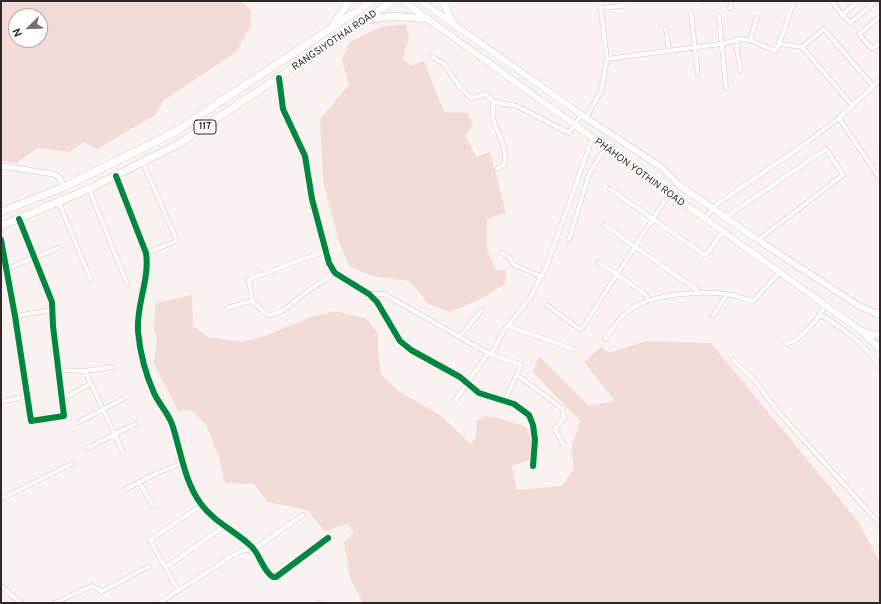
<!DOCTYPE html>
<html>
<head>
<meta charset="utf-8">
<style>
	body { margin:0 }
	#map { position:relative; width:881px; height:604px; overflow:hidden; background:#faf2f0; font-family:Overpass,sans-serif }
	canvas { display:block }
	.frame { position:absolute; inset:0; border:2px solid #302827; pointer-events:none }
	.north { position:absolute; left:8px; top:8px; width:40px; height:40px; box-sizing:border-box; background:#fff; border:1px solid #aca9a9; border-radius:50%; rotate:247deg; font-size:11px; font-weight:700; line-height:16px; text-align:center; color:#302827 }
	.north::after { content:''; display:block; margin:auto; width:14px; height:18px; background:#776f6d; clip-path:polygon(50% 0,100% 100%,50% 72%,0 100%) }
</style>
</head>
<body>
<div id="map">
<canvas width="881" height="604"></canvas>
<div class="frame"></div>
<div class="north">N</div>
</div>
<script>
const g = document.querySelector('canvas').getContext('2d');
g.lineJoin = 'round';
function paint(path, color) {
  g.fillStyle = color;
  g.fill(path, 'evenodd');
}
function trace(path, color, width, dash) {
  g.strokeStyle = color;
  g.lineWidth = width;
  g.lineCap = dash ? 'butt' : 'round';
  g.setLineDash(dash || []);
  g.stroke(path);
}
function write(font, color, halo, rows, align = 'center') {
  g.font = font + ' Overpass,sans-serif';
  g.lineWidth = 3;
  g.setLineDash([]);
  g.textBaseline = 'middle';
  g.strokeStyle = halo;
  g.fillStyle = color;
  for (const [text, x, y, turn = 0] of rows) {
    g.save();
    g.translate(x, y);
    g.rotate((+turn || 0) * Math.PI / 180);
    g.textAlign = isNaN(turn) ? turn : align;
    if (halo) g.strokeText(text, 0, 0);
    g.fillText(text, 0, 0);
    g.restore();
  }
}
const green = new Path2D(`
	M1,1H242L251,11V26L236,52L164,100L155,115L97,149L84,142L69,152L38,148L16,163L1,161ZM16,16H40V40H16Z
	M406,24L409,37L403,58L410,66L424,61L444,112L468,113L473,126L465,136L477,157L490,151L506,213L487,219V249L496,271L507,269L505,284L483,298L450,312L428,304L410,281L372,276L349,266L338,239L323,181L320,119L349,85L342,60L350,42L380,27Z
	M192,295L193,326L208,337L243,342L268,335L311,317L333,311L365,318L378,333V352L381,374L397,390L443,417L471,444L476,437L477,421L485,416L502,419L526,427L532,440L530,460L512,466L517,490L562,486L574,469L571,449L580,421L533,372L539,356L589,406L615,401L584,362L601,347L608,353L646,341L711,343L857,520L880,562V603H363L350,578L344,542L354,532L348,524L325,531L307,510L268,502L254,484L225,483L219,457L206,425L191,410L178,411L154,364L157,338L153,329L156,303Z`);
const minor = new Path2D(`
	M702,1V2
	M831,1L850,23L876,1
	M601,8L622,6L626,1
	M730,8L731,1
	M691,13L698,74
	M842,15L859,1
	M719,16L726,88
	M880,17L859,34L872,49L880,43
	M666,29L669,51
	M736,40L740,70
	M750,40L757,18
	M779,44L794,1
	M431,56L444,64L460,87L471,98L485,94L494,102L517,106L569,133L581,115
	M607,59L721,44L740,39L750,40L775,51L779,44L802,47
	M279,78L283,109L305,156L312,199L329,263L335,273L369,294L377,302L400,341L411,350L460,377L479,393L514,404L529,415L533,425L535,440L533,466
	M494,102C487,125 510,142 504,165L497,169
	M852,105L802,47L824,29L873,86
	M586,118L601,91L607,59L600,1
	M839,118L880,179
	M143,163L177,241L146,253
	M116,176L146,253C150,279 136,305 138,331C140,353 145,373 154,393C159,404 168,413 172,424C181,451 184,481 201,504C215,523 236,531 252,547C260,555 263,571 273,577H276L328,538
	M89,189L127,284
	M610,189L703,254H707L722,232
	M59,203L91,280
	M726,217L826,149L843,175L758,240
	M704,219L716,205L809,141L839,118L880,80
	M604,225L697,290
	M1,240L15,316L31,421L64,416L53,326L52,302L19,219
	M569,240L589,174L605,148
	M326,251L252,278L249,280L252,301L267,315C282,315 293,302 304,294C314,286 325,280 335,273
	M501,253L510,258L514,265L541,276
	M599,262L645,294L649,300
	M7,269L58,248
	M369,294H384L488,353L521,365L505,401
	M547,305L581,330L669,194
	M227,308L252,301
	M821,315C844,329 866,345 880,368
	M15,316L52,310
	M713,316L727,294
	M508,326L573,349
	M459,337L482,310
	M605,339C612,329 620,316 631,309C652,294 700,291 726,294C735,295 745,299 753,301L779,273
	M786,344C800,341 820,318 825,305
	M491,355L505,329L530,298L547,265L592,139
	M733,360L755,381L781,415L880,524
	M58,370L85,371L112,367
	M85,371L123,452
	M517,375L562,408L564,417L555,429L563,444
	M62,399L90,384
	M455,401L488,353
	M1,402L28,396
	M79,422L123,399
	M88,448L135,424
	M139,482L153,506
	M126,489L157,473L183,463
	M1,499L71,464
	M166,567L224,527
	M1,586L21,603
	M178,590L150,540L202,505
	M54,603L92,586L101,591L105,590L149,566
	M159,603L240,551L254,549L303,515
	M318,603H319`);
const tertiary = new Path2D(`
	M1,166L54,174L60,178L64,187`);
const secondary = new Path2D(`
	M403,1L825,305L863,332L880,336
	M421,1L586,118L661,167L679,185L758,240L859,306L880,315`);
const primary = new Path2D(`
	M443,1L453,24
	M368,20L391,16L428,19
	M334,24L349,1
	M1,212L64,187L173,133L372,1
	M1,226L89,189L180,143L393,1
	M876,314L880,313
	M863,332L880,349`);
const cycleway = new Path2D(`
	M279,78L283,109L305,156L312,199L329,263L335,273L369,294L377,302L400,341L411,350L460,377L479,393L514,404L529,415L533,425L535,440L533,466
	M116,176L146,253C150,279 136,305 138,331C140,353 145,373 154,393C159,404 168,413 172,424C181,451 184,481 201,504C215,523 236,531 252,547C260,555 263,571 273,577H276L328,538
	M1,240L15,316L31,421L64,416L53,326L52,302L19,219`);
const shields = [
	[205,127,22]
];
const shieldNames = [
	["117",205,127]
];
const streetNames = [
	["RANGSIYOTHAI ROAD",335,41,-34],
	["PHAHON YOTHIN ROAD",639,173,36]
];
paint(green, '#f2dbd7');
trace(minor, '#d0c8c7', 5);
trace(tertiary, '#d0c8c7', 6);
trace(secondary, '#d0c8c7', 7);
trace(primary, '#d0c8c7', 8);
trace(minor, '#fefdfd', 4);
trace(tertiary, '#fefdfd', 5);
trace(secondary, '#fefdfd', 6);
trace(primary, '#fefdfd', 7);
trace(cycleway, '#00873e', 6);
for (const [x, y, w] of shields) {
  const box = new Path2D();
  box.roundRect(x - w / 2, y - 7, w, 14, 3);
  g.fillStyle = '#fff';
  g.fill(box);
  trace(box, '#302827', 1);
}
write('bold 9px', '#302827', null, shieldNames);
write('10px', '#302827', '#fff', streetNames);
</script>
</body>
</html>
